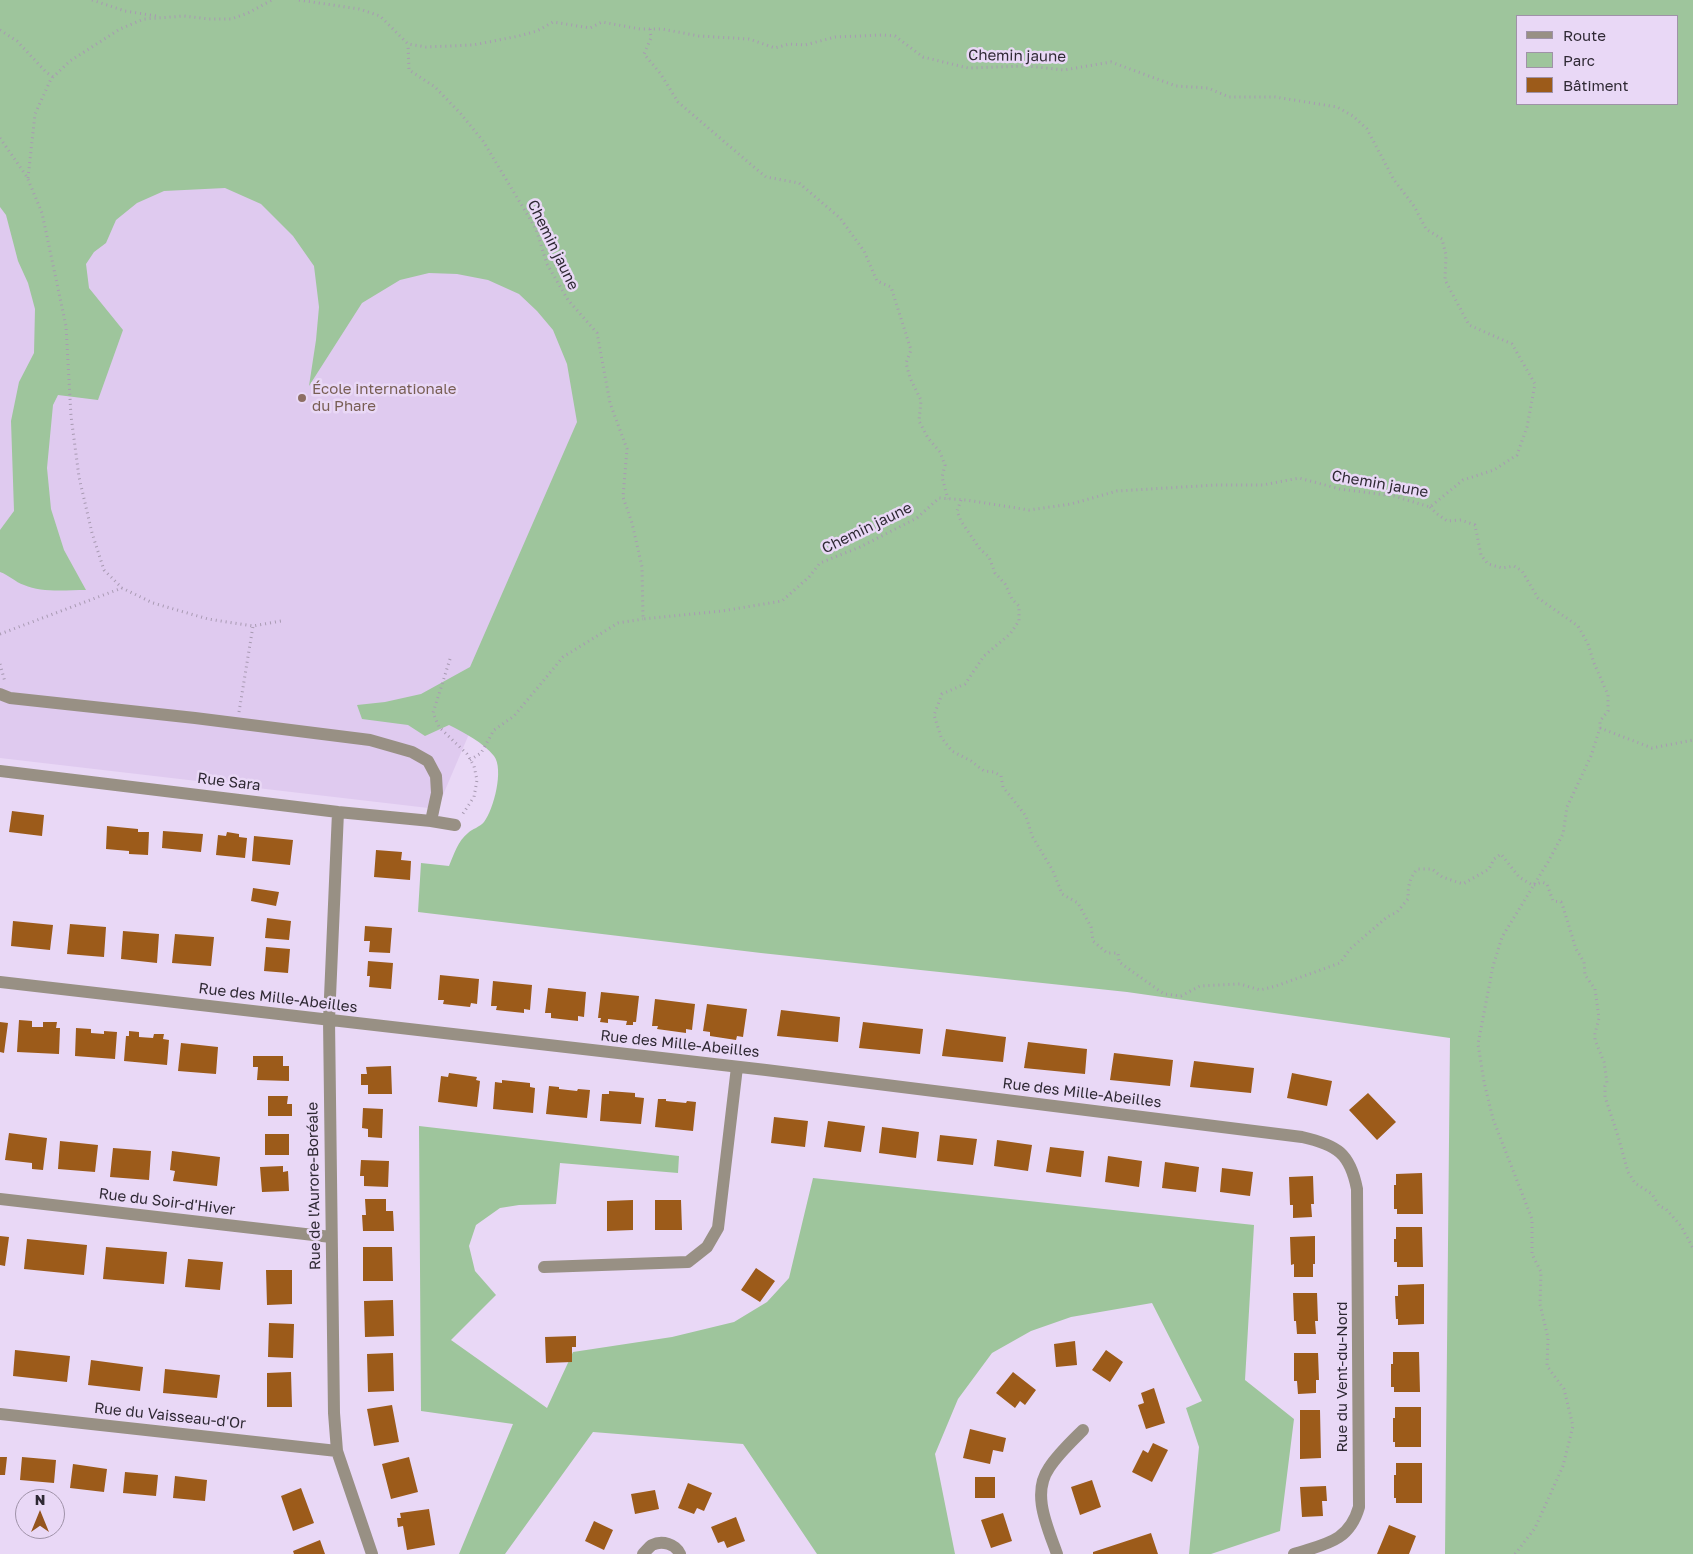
<!DOCTYPE html>
<html>
<head>
<meta charset="utf-8">
<style>
	body { margin:0 }
	#map { position:relative; width:1693px; height:1554px; overflow:hidden; background:#e9d8f6; font-family:"Golos Text",sans-serif }
	canvas { display:block }
	.legend { position:absolute; left:1516px; top:15px; width:162px; height:90px; box-sizing:border-box; background:#e9d8f6; border:1px solid #9f92a8; margin:0; padding:6px 9px; list-style:none; font-size:15px; color:#2f2934 }
	.legend li { display:flex; align-items:center; gap:10px; height:25px }
	.legend b { width:25px; border:1px solid #9f92a8 }
	.north { position:absolute; left:15px; top:1489px; width:50px; height:50px; box-sizing:border-box; background:#e9d8f6; border:1px solid #9f92a8; border-radius:50%; rotate:0deg; font-size:14px; font-weight:700; line-height:20px; text-align:center; color:#2f2934 }
	.north::after { content:''; display:block; margin:auto; width:18px; height:22px; background:#95541e; clip-path:polygon(50% 0,100% 100%,50% 72%,0 100%) }
</style>
</head>
<body>
<div id="map">
<canvas width="1693" height="1554"></canvas>
<ul class="legend">
<li><b style="height:6px;background:#989084"></b>Route</li>
<li><b style="height:14px;background:#9ec59c"></b>Parc</li>
<li><b style="height:14px;background:#9c5b1a"></b>Bâtiment</li>
</ul>
<div class="north">N</div>
</div>
<script>
const g = document.querySelector('canvas').getContext('2d');
g.lineJoin = 'round';
function paint(path, color) {
  g.fillStyle = color;
  g.fill(path, 'evenodd');
}
function trace(path, color, width, dash) {
  g.strokeStyle = color;
  g.lineWidth = width;
  g.lineCap = dash ? 'butt' : 'round';
  g.setLineDash(dash || []);
  g.stroke(path);
}
function write(font, color, halo, rows, align = 'center') {
  g.font = font + ' "Golos Text",sans-serif';
  g.lineWidth = 5;
  g.setLineDash([]);
  g.textBaseline = 'middle';
  g.strokeStyle = halo;
  g.fillStyle = color;
  for (const [text, x, y, turn = 0] of rows) {
    g.save();
    g.translate(x, y);
    g.rotate((+turn || 0) * Math.PI / 180);
    g.textAlign = isNaN(turn) ? turn : align;
    if (halo) g.strokeText(text, 0, 0);
    g.fillText(text, 0, 0);
    g.restore();
  }
}
const built = new Path2D(`
	M0,0L646,298L469,734L437,809L0,758Z`);
const green = new Path2D(`
	M0,0H1693V1554H1445L1450,1038L1127,992L761,953L418,912L421,863L449,866C454,854 458,841 468,833C472,829 480,827 484,822C494,809 504,769 494,756C484,743 463,732 449,725L425,736L408,725L362,719L357,705L385,702L421,694L470,667L577,422L567,364L553,330L537,311L519,294L488,280L457,274L429,273L400,280L362,303L309,386L316,340L319,307L314,266L293,236L261,204L225,188L164,191L137,203L116,220L106,243L94,252L86,264L89,288L123,330L98,400L58,395L53,405L47,468L51,509L64,550L86,590C66,590 42,593 24,585C15,582 9,575 0,572V530L14,511L11,421L19,382L34,353L35,309L28,283L18,261L6,215L0,207ZM1677,16V104H1517V16Z
	M419,1126L679,1156L678,1173L560,1163L556,1204L519,1205L500,1208L476,1225L469,1246L475,1271L496,1295L451,1340L547,1408L573,1352L672,1337L734,1322L767,1302L789,1278L813,1178L1254,1225L1245,1380L1294,1419L1280,1531L1211,1554H1189L1199,1447L1186,1408L1202,1401L1152,1303L1071,1317L1031,1331L992,1353L958,1399L935,1454L955,1554H817L743,1444L593,1432L505,1554H459L513,1424L421,1411Z`);
const building = new Path2D(`
	M12,811L44,815L42,836L9,832Z
	M107,826L138,829V832H149L148,855L129,854V851L106,849Z
	M163,831L203,834L201,852L162,848Z
	M227,832L239,834V837L247,838L245,858L216,855L218,835L226,836Z
	M254,836L293,840L290,865L252,861Z
	M376,850L402,852L401,860L411,861L410,880L374,877Z
	M253,888L279,892L276,906L251,901Z
	M267,918L291,921L289,940L265,938Z
	M13,921L53,925L50,950L11,946Z
	M70,924L106,927L104,957L67,954Z
	M365,926L392,928L390,953L369,952L370,941H364Z
	M123,931L159,934L157,963L121,959Z
	M175,934L214,937L211,966L172,963Z
	M266,947L290,949L288,973L264,971Z
	M368,961L393,963L391,989L369,987L370,976H367Z
	M440,975L479,979L477,1004L471,1003L470,1007L443,1004L444,1000H438Z
	M493,981L532,985L530,1010L524,1009V1013L496,1010L497,1006H491Z
	M548,988L586,992L584,1017L578,1016V1021L551,1018V1013H545Z
	M601,992L639,996L636,1022H633V1025H626L627,1021L608,1019V1023L600,1022L601,1018H598Z
	M655,999L695,1004L692,1030L686,1029V1033L657,1029L658,1026H652Z
	M707,1004L747,1009L743,1037L737,1036L736,1040L710,1036V1032L703,1031Z
	M781,1010L840,1017L838,1042L777,1036Z
	M19,1020L32,1021V1027H43V1022H57L56,1028H60L59,1054L17,1052Z
	M0,1022L8,1023L4,1053L0,1052Z
	M863,1022L923,1029L920,1054L859,1048Z
	M76,1028L91,1029V1033L104,1034V1031L117,1032L115,1059L75,1056Z
	M946,1029L1006,1037L1003,1062L942,1056Z
	M129,1031L139,1032V1037L153,1038L154,1034H164L163,1039L169,1040L167,1065L124,1061L126,1036H129Z
	M1028,1042L1087,1049L1085,1074L1024,1068Z
	M181,1043L218,1047L216,1074L178,1071Z
	M1114,1053L1173,1060L1170,1086L1110,1080Z
	M253,1056H283V1066H289V1081L257,1080L258,1067H253Z
	M1194,1061L1254,1068L1251,1093L1190,1087Z
	M391,1066L392,1094H368V1085H361V1074H367L366,1067Z
	M449,1073L477,1077L476,1080L480,1081L477,1107L438,1102L441,1076L448,1077Z
	M1292,1073L1332,1081L1327,1106L1287,1098Z
	M502,1080L530,1083V1087L535,1088L533,1113L493,1109L495,1082L502,1083Z
	M549,1086L559,1087V1089L577,1091L578,1089L590,1090L587,1118L546,1114Z
	M609,1091L635,1093V1097L644,1098L641,1124L600,1121L602,1094H609Z
	M1368,1093L1396,1122L1377,1140L1349,1110Z
	M268,1096H288L287,1104H292V1116H268Z
	M658,1099H666V1101L686,1103L687,1101L696,1102L693,1131L655,1127Z
	M363,1108L383,1109L382,1138L368,1137V1129L362,1128Z
	M774,1117L808,1121L805,1147L771,1143Z
	M828,1121L865,1126L861,1152L824,1147Z
	M882,1127L919,1132L916,1158L879,1153Z
	M9,1133L47,1138L43,1170L32,1169V1163L5,1160Z
	M265,1134H289V1155H265Z
	M940,1135L977,1139L973,1165L937,1161Z
	M997,1140L1032,1145L1028,1171L994,1166Z
	M60,1141L98,1145L95,1172L58,1169Z
	M1050,1147L1084,1151L1081,1177L1046,1172Z
	M113,1148L151,1151L149,1180L110,1177Z
	M172,1151L220,1157L217,1186L173,1181L175,1171L170,1170Z
	M1108,1156L1142,1161L1139,1187L1105,1182Z
	M361,1160L389,1161L388,1187L364,1186V1176H360Z
	M1165,1162L1199,1167L1196,1192L1162,1188Z
	M283,1166V1172L288,1171L289,1191L262,1192L260,1167Z
	M1222,1168L1253,1172L1250,1196L1220,1192Z
	M1422,1173L1423,1214H1397V1209H1394V1185H1396V1174Z
	M1313,1176L1314,1204H1311L1312,1217L1293,1218V1205H1290L1289,1177Z
	M365,1199H386V1211H393L394,1231H363L362,1215H366Z
	M633,1200V1230L607,1231V1201Z
	M655,1200H681L682,1230H655Z
	M1396,1227H1422L1423,1267H1397V1262H1394V1239H1396Z
	M0,1236L9,1237L5,1266L0,1265Z
	M1315,1236V1264H1313V1277H1294V1264L1291,1265L1290,1237Z
	M27,1239L87,1245L84,1275L24,1269Z
	M106,1247L167,1252L164,1284L103,1279Z
	M363,1247H392L393,1281H363Z
	M188,1259L223,1262L220,1290L185,1287Z
	M756,1268L775,1281L760,1302L741,1290Z
	M266,1270H292V1304L267,1305Z
	M1424,1284V1324L1398,1325V1319H1396L1395,1296H1398V1285Z
	M1293,1293H1317L1318,1321H1315L1316,1334H1297L1296,1321H1294Z
	M393,1300L394,1336L365,1337L364,1301Z
	M269,1323L294,1324L293,1358L268,1357Z
	M576,1336V1347H572V1362L546,1363L545,1337Z
	M1075,1341L1077,1365L1056,1367L1054,1344Z
	M15,1350L70,1356L67,1382L13,1376Z
	M1106,1350L1123,1362L1110,1382L1092,1370Z
	M1393,1352H1419L1420,1392H1394V1387H1391V1364H1393Z
	M393,1353L394,1391L368,1392L367,1354Z
	M1294,1353H1318L1319,1380H1316V1393L1298,1394L1297,1381H1294Z
	M91,1360L143,1367L140,1391L88,1385Z
	M165,1369L220,1375L217,1398L163,1393Z
	M291,1372L292,1407H267V1373Z
	M1013,1372L1036,1390L1025,1405L1020,1401L1015,1408L996,1393Z
	M1154,1388L1165,1423L1146,1429L1138,1405L1144,1403L1141,1393Z
	M392,1405L399,1442L374,1446L367,1409Z
	M1395,1407H1421V1447H1395V1442H1393V1418H1395Z
	M1300,1410H1320L1321,1458L1300,1459Z
	M970,1429L1006,1438L1003,1452L993,1450L990,1464L963,1458Z
	M1153,1443L1168,1450L1152,1482L1132,1472L1143,1450L1148,1453Z
	M0,1457H7L5,1475H0Z
	M22,1457L56,1460L54,1483L20,1480Z
	M409,1457L418,1492L391,1499L382,1464Z
	M1396,1463H1422V1503H1396V1498H1394V1475H1396Z
	M73,1464L107,1469L104,1492L70,1488Z
	M125,1472L158,1475L156,1496L123,1493Z
	M175,1476L207,1480L205,1501L173,1498Z
	M975,1477H995V1498H975Z
	M1092,1480L1101,1507L1080,1515L1071,1487Z
	M688,1483L712,1493L704,1511L697,1508L694,1514L678,1508Z
	M1326,1486L1327,1501H1322L1323,1516L1302,1517L1300,1487Z
	M301,1488L314,1523L293,1531L281,1496Z
	M655,1490L659,1509L635,1514L631,1494Z
	M429,1509L435,1545L407,1550L403,1526L398,1527L397,1518H401L400,1513Z
	M1003,1513L1012,1541L991,1548L981,1520Z
	M736,1517L745,1541L727,1548L724,1541L718,1543L711,1527Z
	M594,1521L613,1530L604,1550L585,1541Z
	M1389,1525L1416,1536L1409,1554H1377Z
	M1151,1533L1158,1554H1093V1552Z
	M320,1540L325,1554H294L293,1551Z`);
const path = new Path2D(`
	M92,0L125,11L156,16
	M299,0L359,9L380,16L408,44L426,47L473,45L519,36L537,31L553,22L590,28L602,22L640,29H662L699,36L749,39L775,48L789,44L805,45L835,37L883,35L895,36L923,57L968,68L1028,66L1064,70L1111,62L1176,86L1208,88L1229,97H1275L1337,107L1353,116L1367,129L1394,180L1414,206L1426,229L1442,239L1446,255L1445,280L1469,325L1512,344L1535,384L1527,427L1517,455L1494,470L1463,480L1430,507L1394,496L1340,489L1299,478L1263,485H1216L1117,491L1071,504L1029,510L966,500L939,498L917,518L860,547L820,563L809,577L782,601L722,611L643,619L642,567L632,523L623,497L627,449L610,403L597,333L568,300L547,264L536,229L483,141L461,114L435,87L409,70L408,44
	M650,29L651,38L644,54L660,73L678,102L755,168L766,177L799,183L840,218L864,251L877,281L891,287L911,350L906,363L910,378L921,400L919,421L928,438L940,452L945,465L942,477L948,499
	M0,30L17,41L46,72L53,77
	M0,138L27,177L42,213L66,326L71,416L79,477L92,533L104,570L122,588L153,603L208,619L253,626L281,621
	M28,178L35,114L51,79L70,61L120,29L144,19L184,16L209,19H231L248,13L272,0
	M961,500L957,511L961,521L980,549L989,557L995,573L1005,584L1012,599L1019,606V621L1010,634L984,656L965,684L942,694L934,715L941,737L952,751L971,761L984,771L994,772L1001,776L1003,787L1026,816L1032,836L1053,871L1062,894L1078,903L1091,927L1093,941L1107,953H1118L1119,962L1164,994L1181,996L1200,986L1240,984L1260,990L1276,986L1340,963L1350,949L1387,917L1397,912L1408,899C1408,887 1409,879 1417,869H1432L1442,877L1463,884L1489,869L1494,859L1501,854L1519,877L1534,886
	M1430,507L1436,513L1447,521L1461,520L1475,525L1481,555L1488,564L1502,568L1514,566L1522,571L1538,598L1578,626L1588,644L1594,663L1608,695V711L1600,721V728L1591,756L1567,807L1563,834L1548,862L1502,937L1493,966L1478,1044L1484,1082L1493,1119L1532,1219V1254L1541,1272L1540,1304L1548,1338L1547,1366L1564,1389L1573,1426L1563,1466L1535,1528L1515,1554
	M0,634L122,588
	M450,659L433,713L439,727L467,754L474,766L477,780L474,797L462,815
	M0,664L5,682
	M239,712L253,626
	M1600,728L1652,748L1693,740
	M470,760L481,753L494,730L514,716L563,657L618,623L643,619
	M1534,885L1542,882L1547,884L1553,901L1561,902L1563,907L1576,949L1584,962L1585,975L1595,989L1599,1018L1595,1034V1040L1604,1062L1607,1083L1605,1086V1097L1618,1136L1628,1172L1635,1183L1652,1194L1659,1206L1666,1209L1681,1226L1693,1248`);
const minor = new Path2D(`
	M0,694L10,698L195,718L370,740L412,752L428,761L436,776L437,793L431,821
	M0,771L338,812L431,821L455,825
	M338,812L329,1020L334,1413L337,1451L372,1554
	M0,982L766,1070L1302,1137C1337,1145 1350,1153 1357,1189L1359,1507C1349,1542 1325,1544 1294,1554
	M0,1199L331,1237
	M544,1267L688,1262L707,1247L718,1228L737,1067
	M0,1414L337,1451
	M643,1554C646,1551 649,1547 652,1545C662,1540 676,1544 680,1554
	M1057,1554C1048,1528 1031,1494 1049,1468C1058,1454 1071,1442 1083,1430`);
const markers = [
	[302,398,5,"#8d6e63"]
];
const streetNames = [
	["Chemin jaune",1017,56,1],
	["Chemin jaune",553,245,64],
	["Chemin jaune",1380,484,10],
	["Chemin jaune",867,528,-26],
	["Rue Sara",229,782,7],
	["Rue des Mille-Abeilles",278,998,7],
	["Rue des Mille-Abeilles",680,1044,6],
	["Rue des Mille-Abeilles",1082,1093,7],
	["Rue de l'Aurore-Boréale",314,1186,-91],
	["Rue du Soir-d'Hiver",167,1202,7],
	["Rue du Vent-du-Nord",1342,1377,-90],
	["Rue du Vaisseau-d'Or",170,1416,6]
];
const educationNames = [
	["École internationale",312,389],
	["du Phare",312,406]
];
paint(built, '#dfcaef');
paint(green, '#9ec59c');
paint(building, '#9c5b1a');
trace(path, '#a89ab2', 3, [1, 4]);
trace(minor, '#989084', 12);
for (const [x, y, r, color] of markers) {
  const dot = new Path2D();
  dot.arc(x, y, r, 0, 2 * Math.PI);
  g.fillStyle = color;
  g.fill(dot);
  trace(dot, '#e9d8f6', 2);
}
write('15px', '#2f2934', '#e9d8f6', streetNames);
write('15px', '#785e54', '#e9d8f6', educationNames, 'left');
</script>
</body>
</html>
